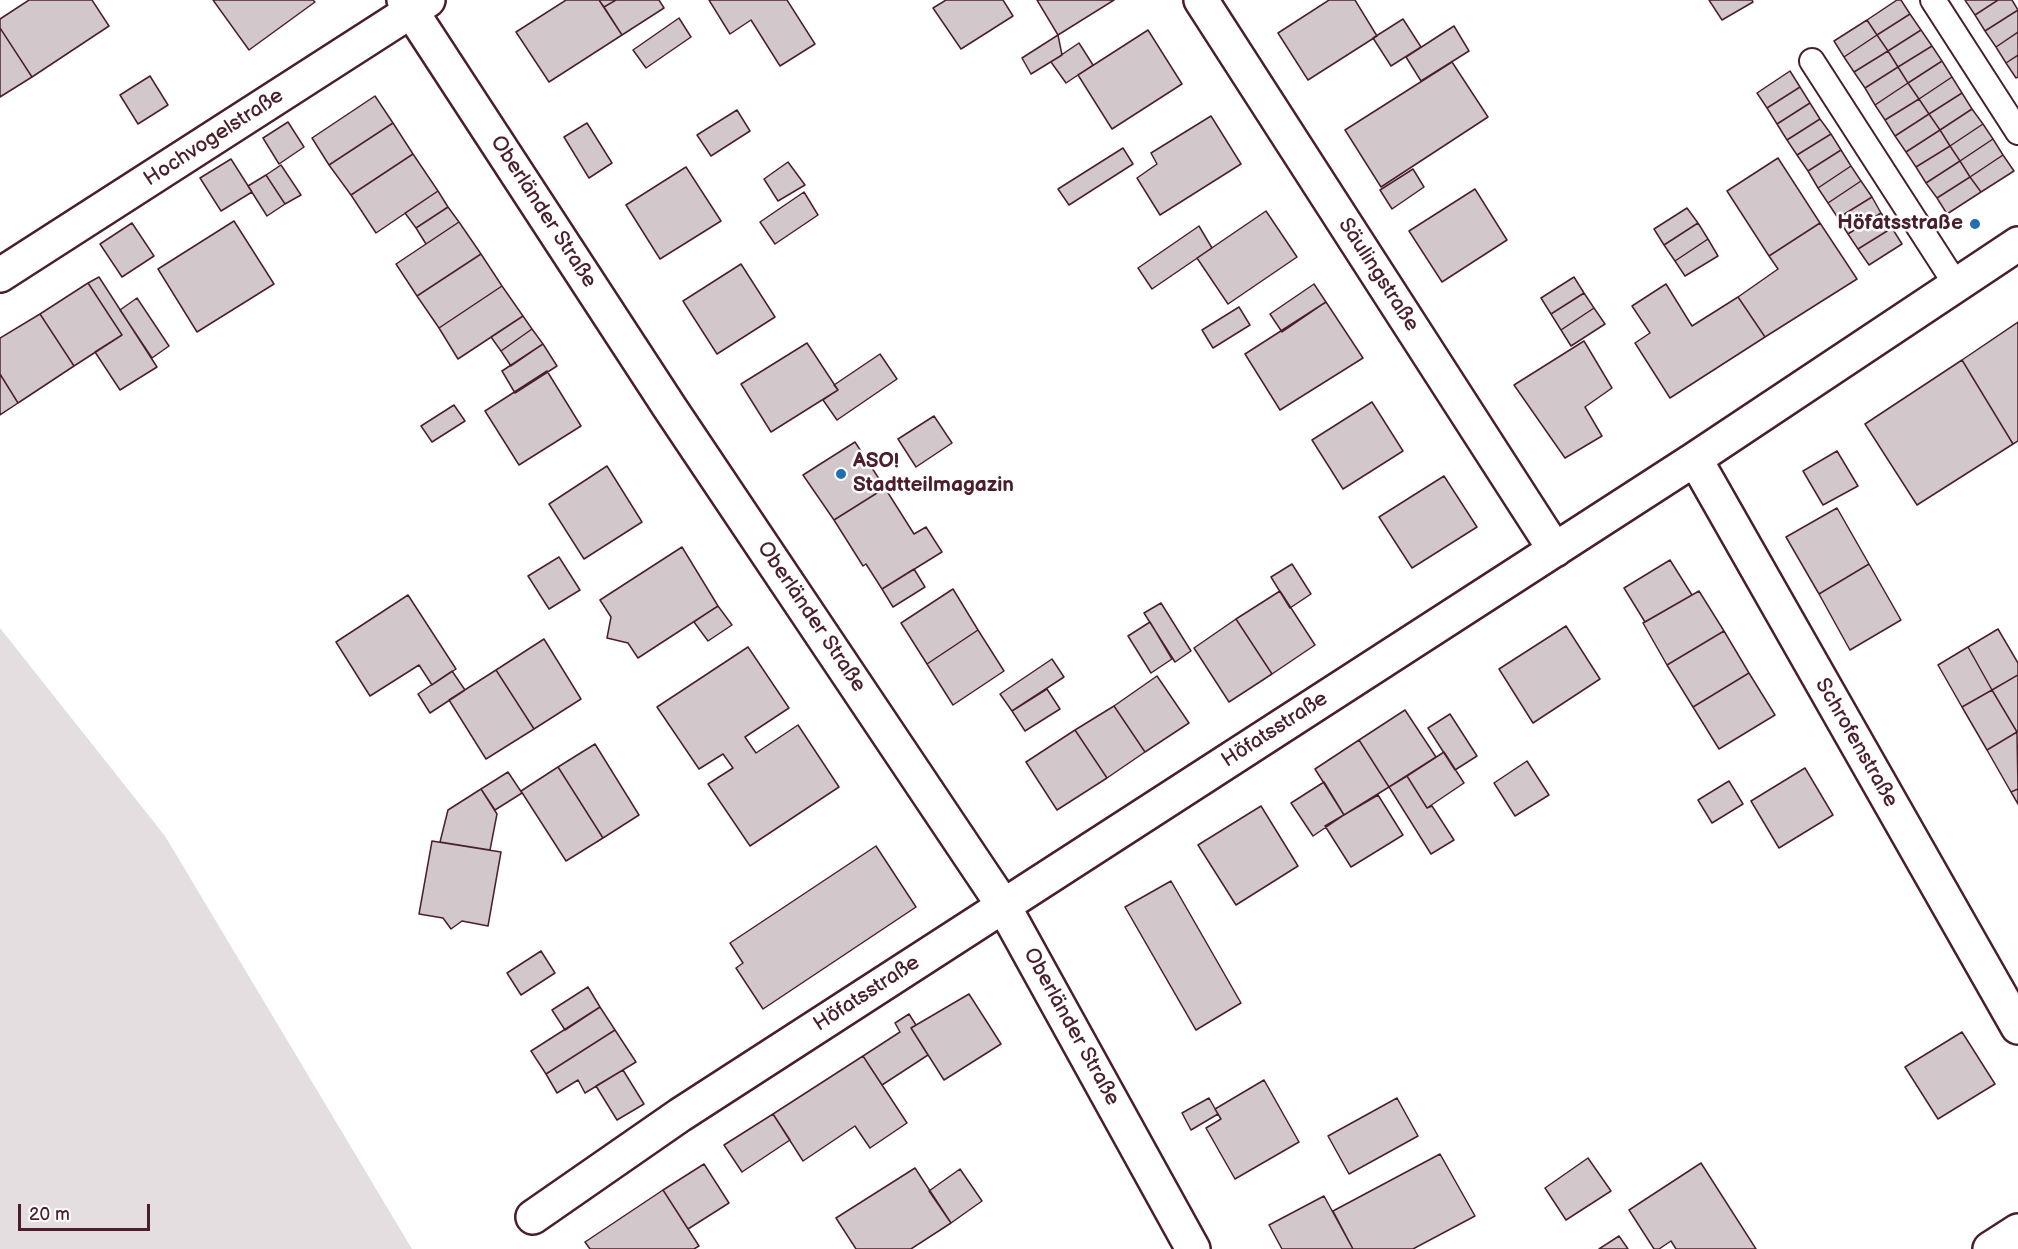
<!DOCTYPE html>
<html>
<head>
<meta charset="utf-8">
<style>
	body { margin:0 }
	#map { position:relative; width:2018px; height:1249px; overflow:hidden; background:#fff; font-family:"Balsamiq Sans",sans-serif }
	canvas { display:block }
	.scale { position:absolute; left:18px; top:1204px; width:132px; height:27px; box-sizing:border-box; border:3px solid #4a1f2b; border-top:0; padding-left:8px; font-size:18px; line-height:21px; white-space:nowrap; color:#4a1f2b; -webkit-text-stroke:4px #fff; paint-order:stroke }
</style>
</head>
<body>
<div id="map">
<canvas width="2018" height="1249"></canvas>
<div class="scale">20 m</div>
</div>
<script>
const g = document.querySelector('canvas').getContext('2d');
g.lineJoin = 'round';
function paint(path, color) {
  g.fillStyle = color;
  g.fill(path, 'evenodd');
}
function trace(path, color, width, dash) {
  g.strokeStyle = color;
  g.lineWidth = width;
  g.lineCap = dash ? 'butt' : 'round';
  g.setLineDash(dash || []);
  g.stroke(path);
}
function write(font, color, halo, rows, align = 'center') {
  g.font = font + ' "Balsamiq Sans",sans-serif';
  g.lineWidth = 5;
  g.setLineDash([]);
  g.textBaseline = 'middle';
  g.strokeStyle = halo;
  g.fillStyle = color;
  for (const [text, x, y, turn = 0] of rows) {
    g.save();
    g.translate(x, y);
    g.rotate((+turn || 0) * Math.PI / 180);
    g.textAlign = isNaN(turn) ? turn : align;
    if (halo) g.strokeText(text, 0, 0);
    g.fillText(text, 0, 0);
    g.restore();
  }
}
const green = new Path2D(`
	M0,628L165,836L412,1249H0Z`);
const building = new Path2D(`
	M29,0H92L109,26L32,77L0,28V19Z
	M213,0H313L315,2L249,50Z
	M566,0H599L622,35L549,82L516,32Z
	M599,0H616L604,7Z
	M616,0H659L664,8L622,35L604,7Z
	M709,0H787L815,44L780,66L751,20L730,34Z
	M946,0H1003L1013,16L961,49L933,8Z
	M1037,0H1114L1058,35Z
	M1329,0H1355L1377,36L1308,80L1278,33Z
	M1709,0H1752L1753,2L1722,20Z
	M1897,0H1901L1910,14L1877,35L1867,20Z
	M1965,0H1998L1975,15Z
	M1998,0H2012L2018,10L1985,31L1975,15Z
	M2018,10V32L1996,47L1985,31Z
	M1910,14L1921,30L1888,51L1877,35Z
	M679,18L691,37L646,68L633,50Z
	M1403,19L1421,47L1391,66L1373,38Z
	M1867,20L1877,35L1844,57L1834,41Z
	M1454,26L1469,51L1421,81L1406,57Z
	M0,28L32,77L0,97Z
	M1148,30L1182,84L1112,129L1078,75Z
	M1921,30L1932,46L1898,67L1888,51Z
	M2018,32V55L2006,63L1996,47Z
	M1058,35L1062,55L1031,74L1022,58Z
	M1877,35L1888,51L1854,72L1844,57Z
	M1079,43L1093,65L1066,83L1051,62Z
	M1932,46L1942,61L1908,83L1898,67Z
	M1888,51L1898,67L1865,88L1854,72Z
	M2018,55V77L2016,78L2006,63Z
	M1942,61L1952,77L1919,99L1908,83Z
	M1452,62L1488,117L1381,187L1345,130Z
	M1898,67L1908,83L1875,105L1865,88Z
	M1790,71L1800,87L1767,108L1757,93Z
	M150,76L168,105L138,124L120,95Z
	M1952,77L1962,93L1929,114L1919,99Z
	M1908,83L1919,99L1885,120L1875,105Z
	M1800,87L1810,103L1777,124L1767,108Z
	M1962,93L1972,109L1940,130L1929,114Z
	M375,96L393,123L329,165L312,138Z
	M1919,99L1929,114L1895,136L1885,120Z
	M1810,103L1820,119L1787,140L1777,124Z
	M1972,109L1983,124L1950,146L1940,130Z
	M737,110L750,131L711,156L697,135Z
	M1929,114L1940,130L1906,152L1895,136Z
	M1211,116L1241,164L1160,215L1137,178L1157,164L1151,153Z
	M1820,119L1831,134L1797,155L1787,140Z
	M288,122L304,147L279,164L263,138Z
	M393,123L413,154L351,195L329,165Z
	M587,123L612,163L589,178L564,137Z
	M1983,124L1993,139L1960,161L1950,146Z
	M1940,130L1950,146L1916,167L1906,152Z
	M1831,134L1841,150L1808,171L1797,155Z
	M1993,139L2003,155L1970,177L1960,161Z
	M1950,146L1960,161L1926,183L1916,167Z
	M1123,148L1133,164L1069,205L1058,189Z
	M1841,150L1851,166L1818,188L1808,171Z
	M413,154L438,191L376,233L351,195Z
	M2003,155L2014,171L1981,192L1970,177Z
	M1778,158L1820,223L1769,256L1727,191Z
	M231,159L252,192L221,211L200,178Z
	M1960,161L1970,177L1937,198L1926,183Z
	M788,162L805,185L778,201L764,179Z
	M281,165L301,195L285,204L266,175Z
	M1851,166L1861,181L1828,203L1818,188Z
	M686,167L721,221L660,259L626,205Z
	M1413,169L1424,187L1392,209L1380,190Z
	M266,175L285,204L267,216L248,186Z
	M1970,177L1981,192L1947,214L1937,198Z
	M1861,181L1872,197L1838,218L1828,203Z
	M1475,189L1507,240L1442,282L1409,231Z
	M438,191L448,207L416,228L405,213Z
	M804,192L818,215L775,244L760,222Z
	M1872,197L1881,213L1848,234L1838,218Z
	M448,207L459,222L426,244L416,228Z
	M1687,208L1698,223L1664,245L1654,229Z
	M1266,211L1297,257L1228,304L1197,258Z
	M1881,213L1892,228L1858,249L1848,234Z
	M234,221L274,284L197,332L158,269Z
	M459,222L481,254L417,296L396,264Z
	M132,223L154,256L122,277L100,244Z
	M1698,223L1708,239L1675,261L1664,245Z
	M1820,223L1857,279L1765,337L1738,297L1778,269L1769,256Z
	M1199,226L1212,248L1152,289L1138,268Z
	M1892,228L1902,244L1869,265L1858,249Z
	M1708,239L1718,256L1685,276L1675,261Z
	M481,254L502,286L439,328L417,296Z
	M741,264L775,317L717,354L683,301Z
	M99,277L157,367L120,390L95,352L122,335L88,283Z
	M1574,277L1584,293L1551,314L1541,298Z
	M88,283L122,335L74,366L40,314Z
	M1314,284L1326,302L1282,332L1270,314Z
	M1666,284L1692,326L1738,297L1765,337L1670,398L1635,343L1650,333L1632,306Z
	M502,286L523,316L458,359L439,328Z
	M1584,293L1594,308L1561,330L1551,314Z
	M137,298L169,346L152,358L120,310Z
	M1326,302L1363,358L1280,410L1245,354Z
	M1239,307L1250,325L1213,348L1202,330Z
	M1594,308L1605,324L1571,346L1561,330Z
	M40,314L74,366L18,403L0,374V338Z
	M523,316L532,329L501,351L491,337Z
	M2018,322V441L2013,444L1962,360Z
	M532,329L543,344L511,366L501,351Z
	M1584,341L1612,388L1585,407L1602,436L1565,458L1514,385Z
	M807,343L838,390L771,432L741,384Z
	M543,344L557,366L515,393L502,371Z
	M880,354L897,379L837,420L823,400L838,390L834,385Z
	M1962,360L2013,444L1917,505L1865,424Z
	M547,371L581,426L519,465L485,411Z
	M0,374L18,403L0,415Z
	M1372,402L1403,451L1343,489L1312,440Z
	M454,405L465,421L432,442L421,426Z
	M934,416L952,443L916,467L898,439Z
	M855,442L885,488L834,520L803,475Z
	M1837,451L1858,486L1823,505L1803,471Z
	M607,466L642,522L584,559L549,504Z
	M1444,476L1477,527L1412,568L1379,517Z
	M885,488L914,534L926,527L942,552L882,589L866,564L863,566L834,520Z
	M1837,508L1869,564L1819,594L1786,537Z
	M682,547L718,606L638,658L628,643L607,638L611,617L600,600Z
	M559,557L580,590L549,609L528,576Z
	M1670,560L1692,595L1645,622L1624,588Z
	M1292,564L1311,594L1290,608L1271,577Z
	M1869,564L1901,620L1850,650L1819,594Z
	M914,569L925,587L893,607L882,589Z
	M953,589L978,630L927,664L901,623Z
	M1280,591L1315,645L1272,674L1236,619Z
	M1699,591L1724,631L1667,665L1643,623Z
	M408,595L456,669L432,685L419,665L370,696L336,642Z
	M1161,603L1191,651L1175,662L1144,613Z
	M718,606L732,625L708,641L694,622Z
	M1236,619L1272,674L1229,702L1194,648Z
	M1150,622L1172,659L1151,673L1128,636Z
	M1566,626L1600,679L1533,723L1499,669Z
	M1998,629L2018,663V675L1992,690L1968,647Z
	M978,630L1004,671L953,705L927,664Z
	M1724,631L1749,673L1693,707L1667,665Z
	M544,639L581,699L534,729L496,670Z
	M748,647L789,708L745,737L756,753L798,725L839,787L750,846L708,784L733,768L723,754L699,769L657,707Z
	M1968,647L1992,690L1962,707L1938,665Z
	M1052,659L1064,677L1012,711L1000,694Z
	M496,670L534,729L486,759L449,700Z
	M452,671L465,690L430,713L418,694Z
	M1749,673L1775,715L1719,749L1693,707Z
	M2018,675V732H2017L1992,690Z
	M1157,676L1189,723L1145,752L1114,706Z
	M1047,689L1060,709L1025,731L1012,711Z
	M1992,690L2017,732L1987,750L1962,707Z
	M1114,706L1145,752L1107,778L1075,730Z
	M1405,710L1436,757L1389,787L1359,740Z
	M1450,714L1477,756L1455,770L1428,728Z
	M1075,730L1107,778L1057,810L1026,762Z
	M2017,732L2018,789L2011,792L1987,750Z
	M1359,740L1389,787L1344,815L1315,769Z
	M595,744L639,815L603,838L558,767Z
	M1444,752L1464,783L1427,808L1407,776Z
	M1527,761L1549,795L1515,816L1494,783Z
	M558,767L603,838L566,861L521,791Z
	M1805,768L1833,815L1779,848L1751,801Z
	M508,772L522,793L495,810L481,789Z
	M1407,776L1427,808L1432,806L1454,840L1431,854L1389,787Z
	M1729,781L1743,804L1712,823L1698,800Z
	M1324,782L1344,815L1313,836L1291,803Z
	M481,789L497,814L490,850L440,842L448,810Z
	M2018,789V804L2011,792Z
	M1378,795L1403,835L1351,867L1325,826Z
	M1261,806L1298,866L1236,905L1198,845Z
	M432,841L501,852L488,926L462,921L451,929L443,918L419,914Z
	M876,846L916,907L763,1009L736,968L743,963L730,943Z
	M1171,881L1241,1003L1196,1030L1125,907Z
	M541,951L555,973L521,995L507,973Z
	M588,987L600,1007L565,1030L552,1010Z
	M969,994L1001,1044L944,1080L911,1028Z
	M600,1007L615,1030L546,1074L531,1051Z
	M909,1014L916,1025L911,1028L928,1055L882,1085L863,1056L900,1032L895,1023Z
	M615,1030L636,1062L585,1093L578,1080L557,1093L546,1074Z
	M1962,1032L1995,1084L1938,1119L1905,1067Z
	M863,1056L907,1123L870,1148L855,1126L803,1161L773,1114Z
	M623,1070L644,1104L617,1120L596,1086Z
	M1264,1080L1299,1142L1235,1179L1206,1128L1221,1119L1215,1109Z
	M1209,1098L1218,1114L1191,1130L1182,1113Z
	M1397,1098L1418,1136L1349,1174L1328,1136Z
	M773,1114L790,1140L742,1172L724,1145Z
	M1440,1154L1475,1216L1413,1249H1353L1333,1211Z
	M1588,1158L1611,1191L1566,1220L1545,1188Z
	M1701,1163L1756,1249H1676L1671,1241L1659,1249H1654L1629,1210Z
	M704,1164L729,1203L688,1229L663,1190Z
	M915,1168L951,1223L911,1249H856L836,1218Z
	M960,1169L982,1201L951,1223L929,1191Z
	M663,1190L699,1246L694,1249H590L585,1242Z
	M1324,1196L1353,1249H1282L1269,1225Z
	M1619,1236L1628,1249H1599Z`);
const lane = new Path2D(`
	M1933,0L2018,132
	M1812,61L1957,286`);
const street = new Path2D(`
	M404,0L670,408L1003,905L1193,1249
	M1201,0L1555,550
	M0,275L428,0
	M1695,459L2018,1027
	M533,1217L680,1115L1695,459L2018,244
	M1990,1249L2018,1231`);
const markers = [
	[1975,224,6,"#1f6fb2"],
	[841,474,6,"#1f6fb2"]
];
const streetNames = [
	["Hochvogelstraße",214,138,-33],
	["Oberländer Straße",543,212,57],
	["Säulingstraße",1378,275,57],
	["Oberländer Straße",811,617,56],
	["Höfatsstraße",1275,730,-33],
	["Schrofenstraße",1856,743,60],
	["Höfatsstraße",867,994,-33],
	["Oberländer Straße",1071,1027,61]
];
const poiNames = [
	["Höfatsstraße",1963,224],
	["ASO!",853,462,"left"],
	["Stadtteilmagazin",853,486,"left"]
];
paint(green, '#e5dee0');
paint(building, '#d2c7cb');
trace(building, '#4a1f2b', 1.5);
trace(lane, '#4a1f2b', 28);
trace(street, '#4a1f2b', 38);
trace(lane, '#fff', 24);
trace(street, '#fff', 33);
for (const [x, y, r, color] of markers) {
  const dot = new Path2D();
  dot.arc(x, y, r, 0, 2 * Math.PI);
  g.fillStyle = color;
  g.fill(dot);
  trace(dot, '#fff', 2);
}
write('21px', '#4a1f2b', '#fff', streetNames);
write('bold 21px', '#4a1f2b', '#fff', poiNames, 'right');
</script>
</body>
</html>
